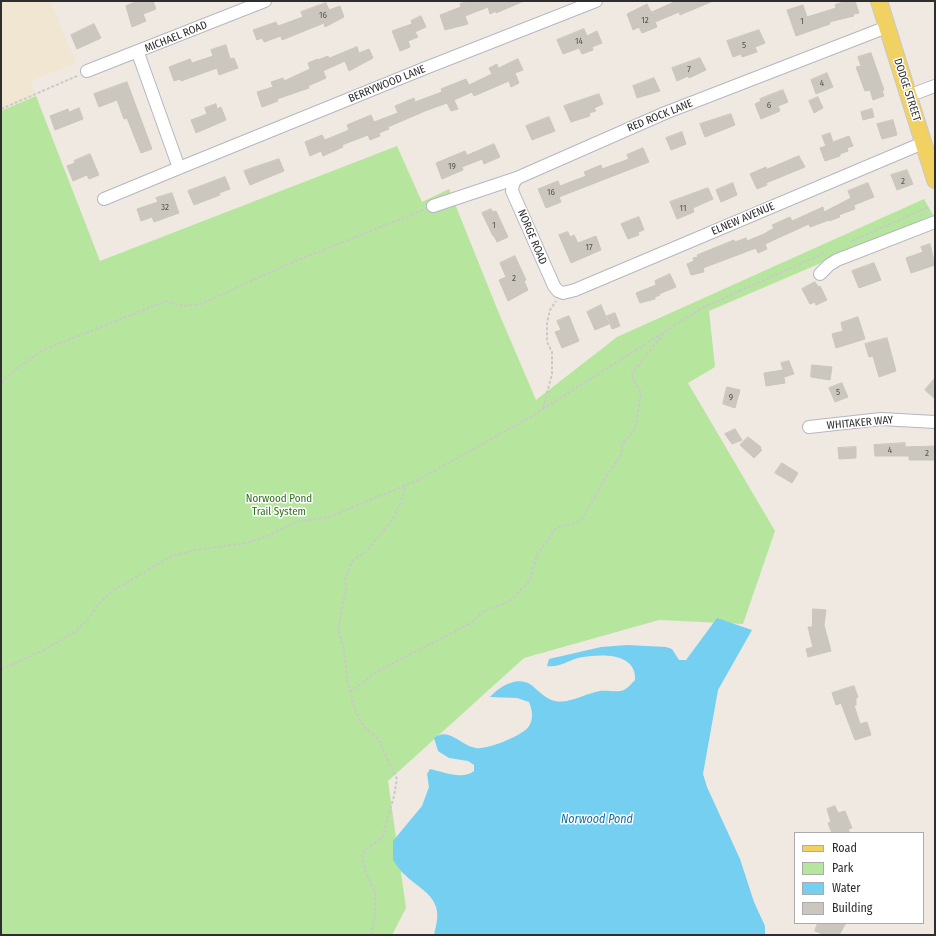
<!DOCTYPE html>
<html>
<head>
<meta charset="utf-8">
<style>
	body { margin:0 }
	#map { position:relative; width:936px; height:936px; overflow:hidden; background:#efe9e1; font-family:"Fira Sans Condensed",sans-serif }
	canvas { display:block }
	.frame { position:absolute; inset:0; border:2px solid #2e2e2e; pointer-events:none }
	.legend { position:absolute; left:794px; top:832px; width:130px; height:92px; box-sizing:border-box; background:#fff; border:1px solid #ababab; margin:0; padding:5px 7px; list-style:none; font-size:12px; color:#2e2e2e }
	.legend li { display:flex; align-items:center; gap:8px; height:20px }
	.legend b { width:20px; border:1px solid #ababab }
</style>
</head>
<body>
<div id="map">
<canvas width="936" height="936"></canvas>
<div class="frame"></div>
<ul class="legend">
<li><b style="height:5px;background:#f2d163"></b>Road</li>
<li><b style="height:11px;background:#b6e59e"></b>Park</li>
<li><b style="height:11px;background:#75cff0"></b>Water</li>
<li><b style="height:11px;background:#cbc7bf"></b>Building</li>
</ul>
</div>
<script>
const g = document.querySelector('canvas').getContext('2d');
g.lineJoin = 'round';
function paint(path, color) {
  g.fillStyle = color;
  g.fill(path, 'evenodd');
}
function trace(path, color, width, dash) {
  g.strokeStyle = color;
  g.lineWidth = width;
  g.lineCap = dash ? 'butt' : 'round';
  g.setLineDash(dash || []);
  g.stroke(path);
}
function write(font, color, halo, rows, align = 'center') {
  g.font = font + ' "Fira Sans Condensed",sans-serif';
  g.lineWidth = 3;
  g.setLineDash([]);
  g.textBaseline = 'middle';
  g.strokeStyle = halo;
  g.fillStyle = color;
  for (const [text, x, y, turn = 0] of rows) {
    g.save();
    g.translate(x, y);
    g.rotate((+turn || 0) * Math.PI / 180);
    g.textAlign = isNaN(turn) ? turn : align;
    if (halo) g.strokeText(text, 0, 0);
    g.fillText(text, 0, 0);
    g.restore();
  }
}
const education = new Path2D(`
	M1,1H55L51,3L76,63L31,81L36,96L1,111Z`);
const green = new Path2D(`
	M36,96L100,261L397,146L422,202L449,189L498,311L536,400L617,337L924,199L933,215L709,311L715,367L688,383L775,531L743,624L659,620L524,658L388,781L406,908L392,935H1V111Z`);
const water = new Path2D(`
	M717,618L752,630L718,690L703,774L707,787L740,859L754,902L765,926V935H434C436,926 439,916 436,907C432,893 415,885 405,875C400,871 397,865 393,860V841L422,806L429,787L427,774L430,769C443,772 463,780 474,771V765L468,761L449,758L438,751L434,738C449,726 461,746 476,748C487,750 524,735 529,726C534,719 532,709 529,702L517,698L490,697C499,687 516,676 530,684C538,690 545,699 555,701C570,704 586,693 600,691C609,690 615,693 624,690C628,688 632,683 635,680C637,651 597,654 578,658C568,661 557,668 547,666L549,659L601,647L627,645L666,647L672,649L679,660H686Z`);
const building = new Path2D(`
	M138,1H153L156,9L143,14L146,21L132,27L126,6Z
	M469,1H524L496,13V11L490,14L488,7L465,16L468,24L445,30L440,15L461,7L460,4Z
	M677,1H713L680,15L679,12L655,22L657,27L642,33L639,27L633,30L627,14L647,4L651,12Z
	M847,1H855L859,13L853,14L854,16L829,22L830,24L796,36L787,10L803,5L807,17L836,8L835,5Z
	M326,3L329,10L340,6L344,17L325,27L324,23L282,40L281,36L264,42L262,38L257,40L253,30L276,22L278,26L303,17L301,12Z
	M421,16L426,27L415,32L418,37L408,41L410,47L400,51L392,31L412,24L411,21Z
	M94,24L101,38L77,49L71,35Z
	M584,29L587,36L597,31L602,43L592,47L593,50L582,54L579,48L563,54L557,40Z
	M759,30L765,43L755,47L757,52L742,57L741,54L733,57L727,41Z
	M226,45L230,59L234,58L238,68L219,75L217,68L181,81L180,79L174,81L169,67L190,59L192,63L213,56L211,50Z
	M357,47L359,53L369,49L373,58L349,71L345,61L323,71L326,78L308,86L309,88L277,99L278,101L262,107L257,92L273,87L271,82L283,78L284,81L310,69L308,63L318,59V60L328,56L329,58Z
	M871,53L884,90L882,91L884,96L873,100L870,90L865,91L856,67L861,66L858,57Z
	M700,58L706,70L689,78L688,76L677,81L672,68Z
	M518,59L523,70L515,73L519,83L511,87L509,81L474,96L472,92L454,100L458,109L451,111L447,103L425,111L388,127L389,129L379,133L380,136L370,140L368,135L342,145L343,147L323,156L321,151L310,156L305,142L322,135L325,140L349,130L347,125L371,115L374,122L398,113L395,106L414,98L415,102L442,92L441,89L466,79L469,85L492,74L489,68L497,64L498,68Z
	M827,73L833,87L816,94L811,80Z
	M654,78L660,91L637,98L633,86Z
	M127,82L152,149L141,153L127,118L124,119L117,100L99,107L94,94Z
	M783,90L788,102L778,106L780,111L761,119L755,104L761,101L760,99Z
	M599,94L603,104L594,108L596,111L589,113L590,116L571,122L564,106Z
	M818,97L823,108L814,113L809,101Z
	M216,104L217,109L221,107L226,120L196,133L191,120L207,114L205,108Z
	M79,108L83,119L55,130L50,116L68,109L69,112Z
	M872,109L874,117L863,120L861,112Z
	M731,114L735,125L705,137L700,124Z
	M549,117L555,131L532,140L526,126Z
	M893,120L897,135L882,139L877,124Z
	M682,132L686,144L671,150L666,138Z
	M830,133L833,142L849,136L853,146L847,148L848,151L840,154V156L825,161L820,148L826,146L822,136Z
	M494,144L500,157L484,164L482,159L462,167L463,170L442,179L436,163L465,151L467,155Z
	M643,148L649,162L559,197L561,202L546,208L538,189L558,181L560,186L586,176L584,172L601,165L602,169L629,159L627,155Z
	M90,154L99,175L89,179L87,175L73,181L67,166L75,163L74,161Z
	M799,156L805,167L766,183L767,185L757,189L750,174L766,167L767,169Z
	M279,159L284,171L250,185L244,171Z
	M907,170L913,184L897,190L891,175Z
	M225,177L230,189L219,193L220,195L194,205L188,191Z
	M733,183L737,195L721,202L716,190Z
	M868,183L874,197L854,205L855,209L839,215L840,217L829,221V220L810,227L809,224L778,238L765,244L767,249L758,253L756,248L703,268L704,272L691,275L687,264L694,261L693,258L698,257L697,255L734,240L735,242L746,238L747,241L764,234L774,228L772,225L790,217L792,221L823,207L824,212L851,198L848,191Z
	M708,188L713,199L693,208L694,212L677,219L670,202Z
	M172,193L179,213L154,222L152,217L141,221L137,209L158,202L156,198Z
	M491,209L493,212L496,211L508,237L497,242L494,236H493L482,213Z
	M639,217L644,230L638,232L639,235L628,239L621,224Z
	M568,232L570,237L574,235L578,243L596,236L601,250L571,263L559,235Z
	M930,244L935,265L911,273L906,258L923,252L921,247Z
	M515,256L526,280L524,281L528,290L508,301L499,280L506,277L500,263Z
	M874,263L881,280L859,288L852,271Z
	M670,274L676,287L659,294L660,295L655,297V299L640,303L636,293L656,285L655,281Z
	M815,282L818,287L820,286L827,300L816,305L815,302L810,304L802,289Z
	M601,305L609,324L595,330L587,312Z
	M615,313L620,326L612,329L607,316Z
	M569,316L579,341L562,348L555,332L561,330L557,321Z
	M858,317L865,339L836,348L832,334L843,331L841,323Z
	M887,338L896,371L879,377L873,356L869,357L865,344Z
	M789,361L794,374L784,377L783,373L785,383L766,386L764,373L783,370L781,363Z
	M812,365L832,367L830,380L811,377Z
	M935,378V399L925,390Z
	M842,383L848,397L835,402L829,388Z
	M727,387L740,390L735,408L723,404Z
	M735,429L742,440L732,444L725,434Z
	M748,437L761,447L760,448L762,450L754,458L740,445Z
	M905,443V447L935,446V460H909V456H875L874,445Z
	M856,447V458L839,459L838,448Z
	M782,463L798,473L792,483L775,473Z
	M813,609L826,610L824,625L831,651L808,657L806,649L813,647L808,627H812Z
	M854,686L858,697L856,698V705H854L860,724L867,722L871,735L855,740L841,703L836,705L832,693Z
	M835,806L838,813L845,811L852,828L848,829L850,833H832L828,823L831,822L827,809Z
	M818,923H846L839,935H825L815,931Z`);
const path = new Path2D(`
	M1,109L77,76
	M852,241L928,207
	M1,383L17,368L43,350L166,301L184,306L201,304L288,264L423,210
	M543,408L552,374V352L547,342V323L550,310L556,301
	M1,669L42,651L75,632L88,619L99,603L114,590L172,556L195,550L247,543L270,535L296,522L329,517L416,481L529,418L702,308L826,252
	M350,692L378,671L471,623L484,611L509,602L530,580L537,555L556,528L581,521L607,475L622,454V444L635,429L641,393L631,375L664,333
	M371,935L375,916V892L365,870L362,856L365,850L382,838L394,796L397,779L378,739L364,727L354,708L348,682L344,650L338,630L346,589L345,578L353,560L366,552L394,517L402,499L405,486`);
const minor = new Path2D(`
	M138,53L179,168L423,69L596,1
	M87,71L265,1
	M908,96L935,86
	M517,178L513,184L512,191L554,286L558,291L563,293L575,290L923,143
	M104,199L179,168
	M433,206L517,178L665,113L887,27
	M820,274L829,265L837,260L935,222
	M809,427L881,419L935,422`);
const major = new Path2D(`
	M879,1L935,180`);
const numberNames = [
	["16",323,15],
	["12",645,20],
	["1",802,21],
	["14",579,41],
	["5",744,45],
	["7",689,69],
	["4",822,83],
	["6",769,105],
	["19",452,166],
	["2",903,181],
	["16",551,192],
	["32",165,207],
	["11",683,208],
	["1",494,225],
	["17",589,247],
	["2",514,278],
	["5",838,392],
	["9",731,397],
	["4",890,450],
	["2",927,453]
];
const streetNames = [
	["MICHAEL ROAD",176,37,-22],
	["BERRYWOOD LANE",387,84,-22],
	["DODGE STREET",907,90,72],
	["RED ROCK LANE",660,116,-22],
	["ELNEW AVENUE",743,219,-23],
	["NORGE ROAD",532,237,67],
	["WHITAKER WAY",860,423,-5]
];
const parkNames = [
	["Norwood Pond",279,499],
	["Trail System",279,512]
];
const waterNames = [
	["Norwood Pond",597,820]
];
paint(education, '#f0e6d1');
paint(green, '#b6e59e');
paint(water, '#75cff0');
paint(building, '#cbc7bf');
trace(building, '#cbc5ba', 1);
trace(minor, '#b4b7c1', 14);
trace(major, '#c9c9c9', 18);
trace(path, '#c9c9c9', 2, [3, 2]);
trace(minor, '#fff', 12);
trace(major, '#f2d163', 16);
write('9px', '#555452', null, numberNames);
write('11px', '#2e2e2e', '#fff', streetNames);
write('11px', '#2c6e1b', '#fff', parkNames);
write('italic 12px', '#0d6fa3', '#fff', waterNames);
</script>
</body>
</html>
